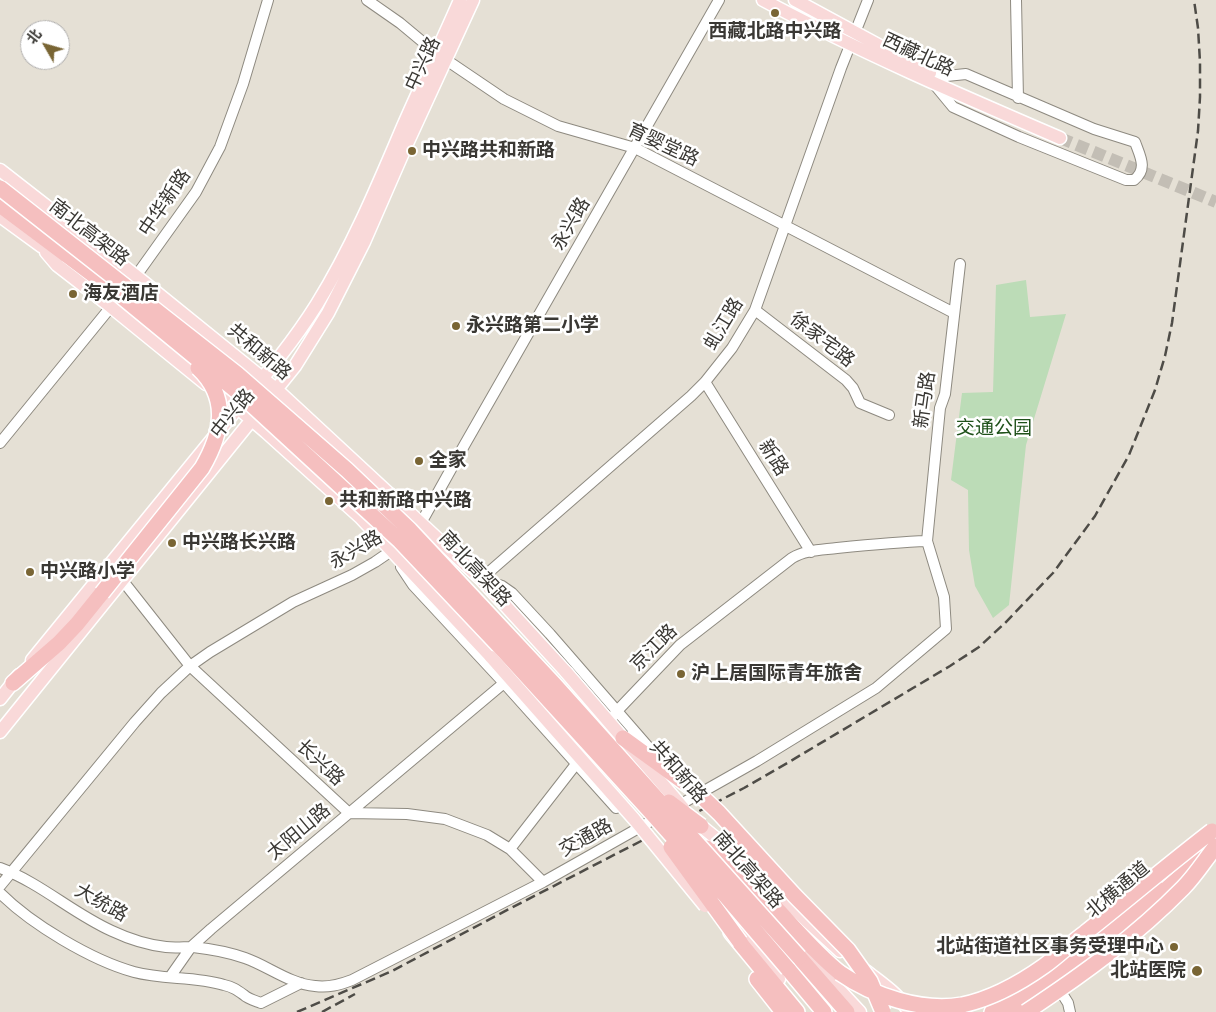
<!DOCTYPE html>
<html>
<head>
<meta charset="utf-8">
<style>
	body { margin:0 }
	#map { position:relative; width:1216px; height:1012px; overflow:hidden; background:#e5e0d5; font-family:"PT Sans Narrow","Noto Sans SC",sans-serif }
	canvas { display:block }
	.north { position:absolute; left:20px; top:20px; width:50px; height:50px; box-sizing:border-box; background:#fff; border:1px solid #b0afae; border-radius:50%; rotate:308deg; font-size:14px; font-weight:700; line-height:20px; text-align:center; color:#3a3834 }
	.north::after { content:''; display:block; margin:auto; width:18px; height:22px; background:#796534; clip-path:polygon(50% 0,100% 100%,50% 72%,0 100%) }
</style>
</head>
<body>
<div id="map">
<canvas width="1216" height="1012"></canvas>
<div class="north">北</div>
</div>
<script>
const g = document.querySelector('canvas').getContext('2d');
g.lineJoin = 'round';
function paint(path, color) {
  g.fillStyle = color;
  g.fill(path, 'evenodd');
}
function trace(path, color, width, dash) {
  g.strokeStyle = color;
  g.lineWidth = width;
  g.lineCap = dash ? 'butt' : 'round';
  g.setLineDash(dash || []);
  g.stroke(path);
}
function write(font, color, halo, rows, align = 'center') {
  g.font = font + ' "PT Sans Narrow","Noto Sans SC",sans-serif';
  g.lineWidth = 5;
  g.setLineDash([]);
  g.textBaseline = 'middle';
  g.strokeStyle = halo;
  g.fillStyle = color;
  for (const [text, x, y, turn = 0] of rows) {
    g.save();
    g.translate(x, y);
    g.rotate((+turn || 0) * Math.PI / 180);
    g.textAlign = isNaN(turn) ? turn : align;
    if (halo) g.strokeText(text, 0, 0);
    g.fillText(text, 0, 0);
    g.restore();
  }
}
const green = new Path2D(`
	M1026,280L1030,317L1066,314L1026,445L1009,605L993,618L975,586L969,550L968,490L951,480L962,393L993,392L996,285Z`);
const majorTunnel = new Path2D(`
	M1060,138L1216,202`);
const minor = new Path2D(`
	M367,0L400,23L436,53L504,99L558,126L635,148L954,313
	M1016,0L1018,98
	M934,84L953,107L1019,137L1126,180H1134C1148,169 1140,156 1135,142L1094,129L966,74L937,77
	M755,310L846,380L853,388L860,403L889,415
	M705,382L811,552
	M0,443L136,276L196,192L220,147L243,84L268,0
	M416,528L421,523L465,444L719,0
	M927,541L940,408L945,394L960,264
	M401,567L413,585L504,683L616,808
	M481,579L691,396L705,382L732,348L755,310L841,68L868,0
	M481,579L502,586L512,593L550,634L657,757
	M123,581L190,666L349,813L407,814L445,819L487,835L510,849L543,882
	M606,726L617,711L680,645L792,558C805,550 822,550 837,548C867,545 897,542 927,541L944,597L946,629L876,688L757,761L674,808
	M510,849L594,741
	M0,868C41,883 72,913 112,931C129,939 148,945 166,947C175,948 184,947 193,947C211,949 228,952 245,958C268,966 290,984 315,986C328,988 339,985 352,980L543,882L660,816
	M0,886L135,722L161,693L190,666L210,652L293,602L352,575L375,562L397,547
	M0,893C31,924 91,960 134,972C164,980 195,976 224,985C233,987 237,990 244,995C248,999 256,1001 261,1003L301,983
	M170,977L191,947L211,929L504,683
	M1056,984L1068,1003L1070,1012`);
const major = new Path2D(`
	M763,0C860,52 960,95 1060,138
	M795,0L930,73
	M0,170L136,276L277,390L481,579L566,672
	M0,216L41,246L60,256
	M46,252L57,265L110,306L206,384
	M214,383L219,392L266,432L360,517L491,657
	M32,660L232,415C262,379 292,344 317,304C351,249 376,190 401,131C420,87 441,44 460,0
	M0,699L19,675
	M0,732L295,366L328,313L364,242L405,148L473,0
	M701,826L754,869L806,920L840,951
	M724,908L779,979
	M770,915L860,1012
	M866,971C881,983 900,995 909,1012`);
const highway = new Path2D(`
	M0,205L116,292
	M13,683L59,643L77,624L102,593
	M707,848C729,866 752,883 772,904C794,927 815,953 840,973
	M731,932L797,1012
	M799,957L847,1012
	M788,969L824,1012
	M757,979L783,1012
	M992,1012L1087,942L1155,886
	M1010,1012C1079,966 1144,911 1205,854`);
const rail = new Path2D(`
	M297,1012L392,971L511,908L744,788L789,762L950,666L979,647L1005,623L1053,573L1095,516L1129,455L1155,390L1165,356L1172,323L1198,131L1200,97V62L1198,28L1194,0
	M322,1012L355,994`);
const majorBridge = new Path2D(`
	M491,657L634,819L705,906
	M566,672L683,808`);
const highwayBridge = new Path2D(`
	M0,188L237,374L347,470L410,530L554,684L799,957
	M116,292L240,394L400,541L503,650L649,810L724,894L788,969
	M102,593L202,468C222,434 230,398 198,368
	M623,738L696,791L719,813L795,896L848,950L870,981L883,1012
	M669,802L701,826
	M671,847L740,942
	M840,973C873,996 922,1012 962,1005C991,999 1020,983 1044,966C1058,956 1071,943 1085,933C1128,899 1169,864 1212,831
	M1026,1012C1082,975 1136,936 1183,888C1195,876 1205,860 1216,846`);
const markers = [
	[775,13,5,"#796534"],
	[412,151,5,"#796534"],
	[73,294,5,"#796534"],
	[456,326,5,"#796534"],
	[419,461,5,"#796534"],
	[329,501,5,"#796534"],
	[172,543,5,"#796534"],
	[30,572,5,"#796534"],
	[681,674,5,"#796534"],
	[1174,947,5,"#796534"],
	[1197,971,6,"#796534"]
];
const poiNames = [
	["西藏北路中兴路",775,32,"center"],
	["中兴路共和新路",422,151],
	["海友酒店",83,294],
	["永兴路第二小学",466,326],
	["全家",429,461],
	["共和新路中兴路",339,501],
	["中兴路长兴路",182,543],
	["中兴路小学",40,572],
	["沪上居国际青年旅舍",691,674],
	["北站街道社区事务受理中心",1164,947,"right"],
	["北站医院",1186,971,"right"]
];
const streetNames = [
	["西藏北路",918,55,25],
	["中兴路",423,64,-65],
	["育婴堂路",663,145,25],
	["中华新路",165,203,-56],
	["永兴路",571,224,-60],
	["南北高架路",89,233,38],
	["虬江路",724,324,-59],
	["徐家宅路",822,340,38],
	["共和新路",259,352,40],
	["新马路",925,400,-82],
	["中兴路",233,414,-51],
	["新路",773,458,58],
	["永兴路",356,550,-30],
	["南北高架路",475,569,47],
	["京江路",654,648,-45],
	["长兴路",320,763,43],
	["共和新路",678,772,49],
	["太阳山路",299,832,-40],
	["交通路",586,838,-29],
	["南北高架路",748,870,49],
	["北横通道",1118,890,-40],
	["大统路",101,903,29]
];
const parkNames = [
	["交通公园",994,429]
];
paint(green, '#bcdcb7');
trace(majorTunnel, '#c3beb5', 12, [12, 6]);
trace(minor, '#8e8a80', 12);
trace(major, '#fff', 15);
trace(highway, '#fff', 18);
trace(minor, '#fff', 10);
trace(major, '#f9d9d9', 12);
trace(highway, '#f5bfbf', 15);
trace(rail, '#4e4c47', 2.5, [10, 5]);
trace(majorBridge, '#fff', 15, []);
trace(highwayBridge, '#fff', 18, []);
trace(majorBridge, '#f9d9d9', 12);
trace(highwayBridge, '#f5bfbf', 15);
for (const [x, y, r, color] of markers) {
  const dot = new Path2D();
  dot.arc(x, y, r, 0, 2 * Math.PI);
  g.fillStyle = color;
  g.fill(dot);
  trace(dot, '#fff', 2);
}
write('bold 19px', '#3a3834', '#fff', poiNames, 'left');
write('19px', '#3a3834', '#fff', streetNames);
write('19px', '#1f511a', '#fff', parkNames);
</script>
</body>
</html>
